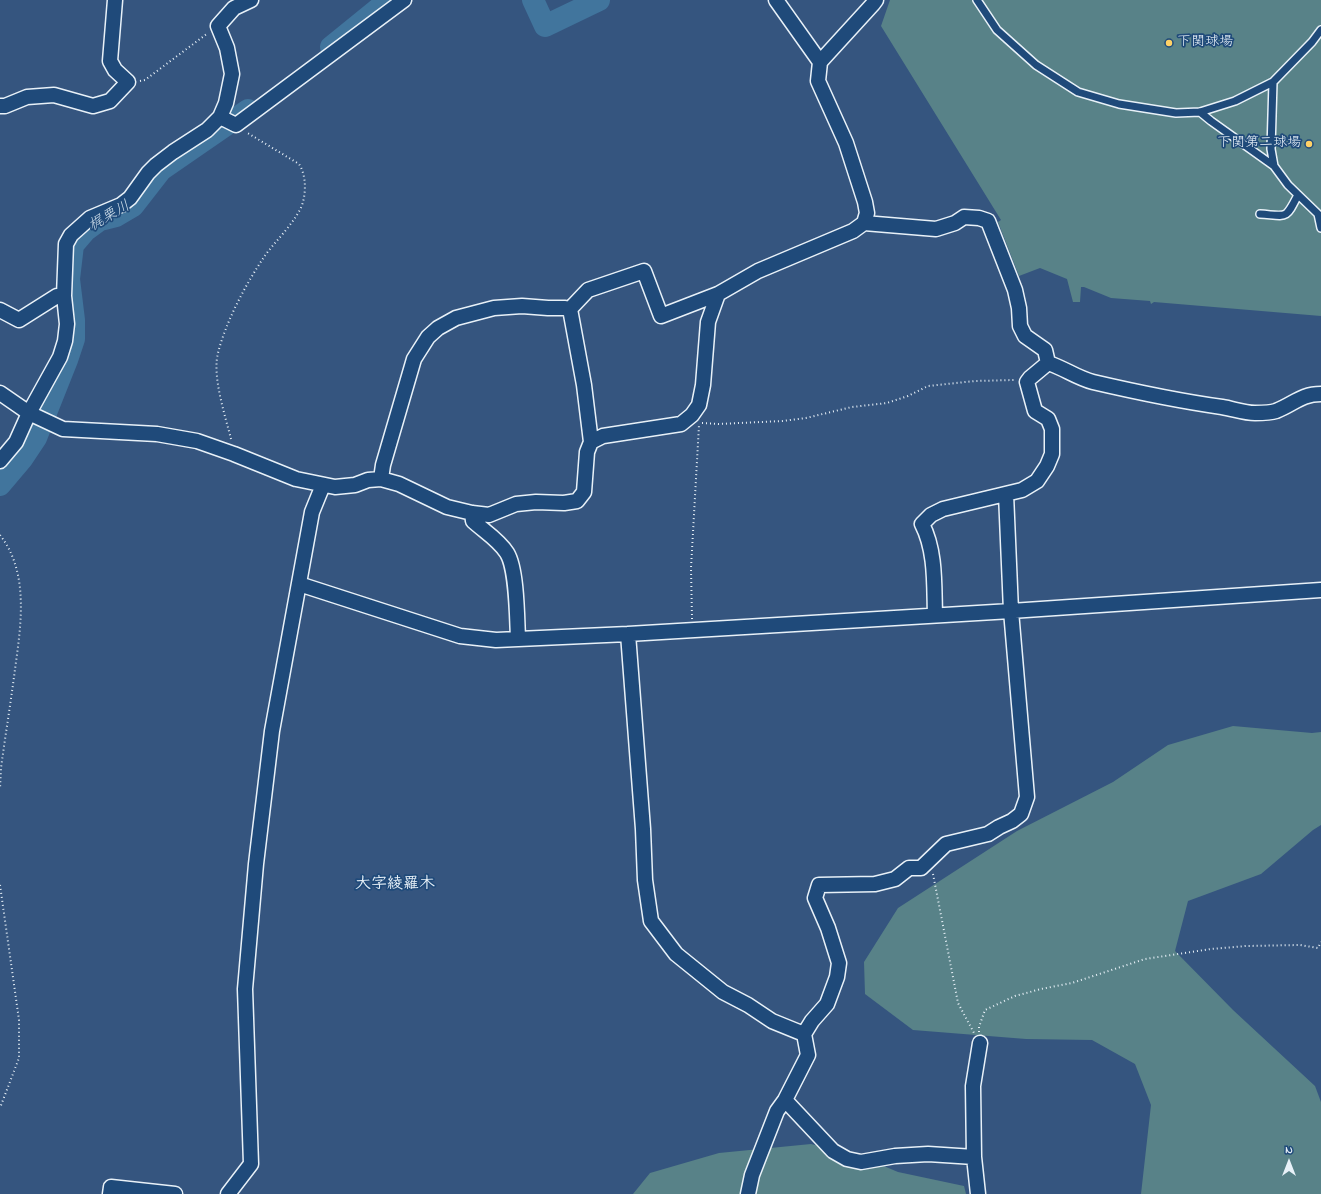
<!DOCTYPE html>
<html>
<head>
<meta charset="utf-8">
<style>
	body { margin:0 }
	#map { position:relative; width:1321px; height:1194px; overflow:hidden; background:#35557f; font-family:"Indie Flower",sans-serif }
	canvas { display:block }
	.north { position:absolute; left:1269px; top:1142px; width:40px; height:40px; -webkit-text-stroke:3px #1f4a7a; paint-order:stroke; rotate:0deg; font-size:11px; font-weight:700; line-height:16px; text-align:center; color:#e8f1f8 }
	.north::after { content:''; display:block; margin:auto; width:14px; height:18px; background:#e8f1f8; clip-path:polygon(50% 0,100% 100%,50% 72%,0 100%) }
</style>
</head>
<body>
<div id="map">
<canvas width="1321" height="1194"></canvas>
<div class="north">N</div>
</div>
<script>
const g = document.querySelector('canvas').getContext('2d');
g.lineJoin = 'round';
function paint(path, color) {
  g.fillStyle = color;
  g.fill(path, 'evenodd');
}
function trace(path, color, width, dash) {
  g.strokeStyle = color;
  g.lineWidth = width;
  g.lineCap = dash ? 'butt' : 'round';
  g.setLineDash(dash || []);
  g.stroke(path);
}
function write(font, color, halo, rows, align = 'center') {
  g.font = font + ' "Indie Flower","Klee One",sans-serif';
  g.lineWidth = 3.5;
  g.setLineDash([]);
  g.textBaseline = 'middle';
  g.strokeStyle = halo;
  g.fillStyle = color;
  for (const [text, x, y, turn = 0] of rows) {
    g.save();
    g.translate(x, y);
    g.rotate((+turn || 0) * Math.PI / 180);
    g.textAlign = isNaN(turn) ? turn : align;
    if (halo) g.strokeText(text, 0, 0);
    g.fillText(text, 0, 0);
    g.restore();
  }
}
const green = new Path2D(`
	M890,0H1321V316L1154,302L1151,304L1150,301L1111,298L1084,287H1081L1080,302H1073L1067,279L1040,268L1019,276L998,222L1001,220L881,26Z
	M1233,726L1312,733L1321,732V825L1313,830L1261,874L1188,901L1175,951L1233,1010L1315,1086L1321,1102V1194H1141L1151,1105L1135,1064L1092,1040L1026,1039L913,1030L865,994L864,962L898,908L1017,831L1113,782L1168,745Z
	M811,1144L860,1156L898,1172L964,1186L966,1194H633L650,1173L719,1153Z`);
const river = new Path2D(`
	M533,0L545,26L599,0
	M331,47L389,0
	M0,485L22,459L36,438L67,360L74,339V320L69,279L73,245L85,231L100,220L116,216L133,206L161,170L248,110`);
const path = new Path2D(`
	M140,81L145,80L208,33
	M702,423L718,424L782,421L806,418L852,407L887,403L908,396L928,386L975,381L1014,380
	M231,439C225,415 212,376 218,353C226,321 246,284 264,257C275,241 298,220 303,202C306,190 306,175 299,164L246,132
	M0,535C31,575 20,630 14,677C10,707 5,738 1,768L0,789
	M692,619L691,568L699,425
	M933,874L958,1003L974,1033
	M0,885L19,1020V1058L0,1108
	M979,1032V1027L985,1010L1015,996L1041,989L1072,983L1145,959L1211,949L1246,946L1300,945L1318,948L1321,942`);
const lane = new Path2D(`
	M977,0L997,30L1036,65L1078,92L1119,104L1176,113L1200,112L1235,101L1273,82L1312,42L1321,30
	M1273,82L1271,149L1274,166L1288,185L1318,214L1321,228
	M1200,112L1211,121L1274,166
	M1260,214C1288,216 1285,220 1298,195`);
const street = new Path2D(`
	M776,0L820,62
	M0,106H5L27,97L54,95L93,106L110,101L128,82L115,70L110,61L115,0
	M220,117L236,125L404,0
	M864,223L867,213L865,202L846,143L818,81L820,62L873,4L876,0
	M570,309L588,290L644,271L661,316L718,294L758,271L853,231L864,223L936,229L955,223L964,217L979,218L988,221L1015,290L1019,308L1020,326L1025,336L1045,350L1048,363
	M0,310L19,320L57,296H64
	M1048,363C1064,368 1077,378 1093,382C1136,392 1179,401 1222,407C1234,409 1244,413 1255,413C1262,413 1270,413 1276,411C1294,404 1301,394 1321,394
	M0,393L29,413L63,429L157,434L197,441L234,454L296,479L335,487L355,485L368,480L381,479L399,484L447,507L472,513L489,515L516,504L536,502L564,503L577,501L584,492L587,452L591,442L584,385L570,309
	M591,442L603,436L681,424L692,415L699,405L703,385L708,322L718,294
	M0,461L16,442L29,413L60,357L65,341L67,324L64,296L66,244L71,235L90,218L121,205L130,198L148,173L156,165L173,152L207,130L220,117L226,103L232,74L227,48L218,26L234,8L251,0
	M381,479L383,465L414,359L428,337L438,328L456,318L494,308L522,306L548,308H564L570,309
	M472,513L473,521C484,531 499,540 507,553C517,569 517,618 518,639
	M299,584L460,636L496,640L628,634L1011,611L1321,590
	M935,615C934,585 936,551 922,524L931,515L943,509L1022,490L1037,481L1047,466L1052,454V429L1048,419L1035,411L1027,382L1030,378L1048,363
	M628,634L643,829L645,880L651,921L676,954L723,992L748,1005L772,1021L804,1034
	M785,1100L833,1151L847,1159L861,1162L895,1156L928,1154L974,1157
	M110,1194L111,1187L175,1194
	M228,1194L251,1164L245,989L256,864L272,731L312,512L323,485
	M748,1194L752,1175L777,1111L785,1100L808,1055L804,1034L812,1021L827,1004L837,977L839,963L828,928L815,898L819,885L875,884L895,879L909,868H921L946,844L988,834L999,827L1012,821L1021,814L1027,797L1011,611L1006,494
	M978,1194L974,1157L973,1086L980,1043`);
const markers = [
	[1169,43,4,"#ffd166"],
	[1309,144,4,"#ffd166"]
];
const poiNames = [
	["下関球場",1177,43],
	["下関第二球場",1301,144,"right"]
];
const waterNames = [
	["梶栗川",110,217,-30]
];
const quarterNames = [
	["大字綾羅木",395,885]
];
paint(green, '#588288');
trace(river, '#41759d', 22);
trace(lane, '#e8f1f8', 10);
trace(street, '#e8f1f8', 17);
trace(path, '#e8f1f8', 2, [1, 3]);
trace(lane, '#1f4a7a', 7);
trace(street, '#1f4a7a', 14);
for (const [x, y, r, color] of markers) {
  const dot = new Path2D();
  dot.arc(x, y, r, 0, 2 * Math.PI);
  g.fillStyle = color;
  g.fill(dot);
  trace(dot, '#1f4a7a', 1.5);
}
write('14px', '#e8f1f8', '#1f4a7a', poiNames, 'left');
write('italic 15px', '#cfdeea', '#1f4a7a', waterNames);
write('bold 16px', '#e8f1f8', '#1f4a7a', quarterNames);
</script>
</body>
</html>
